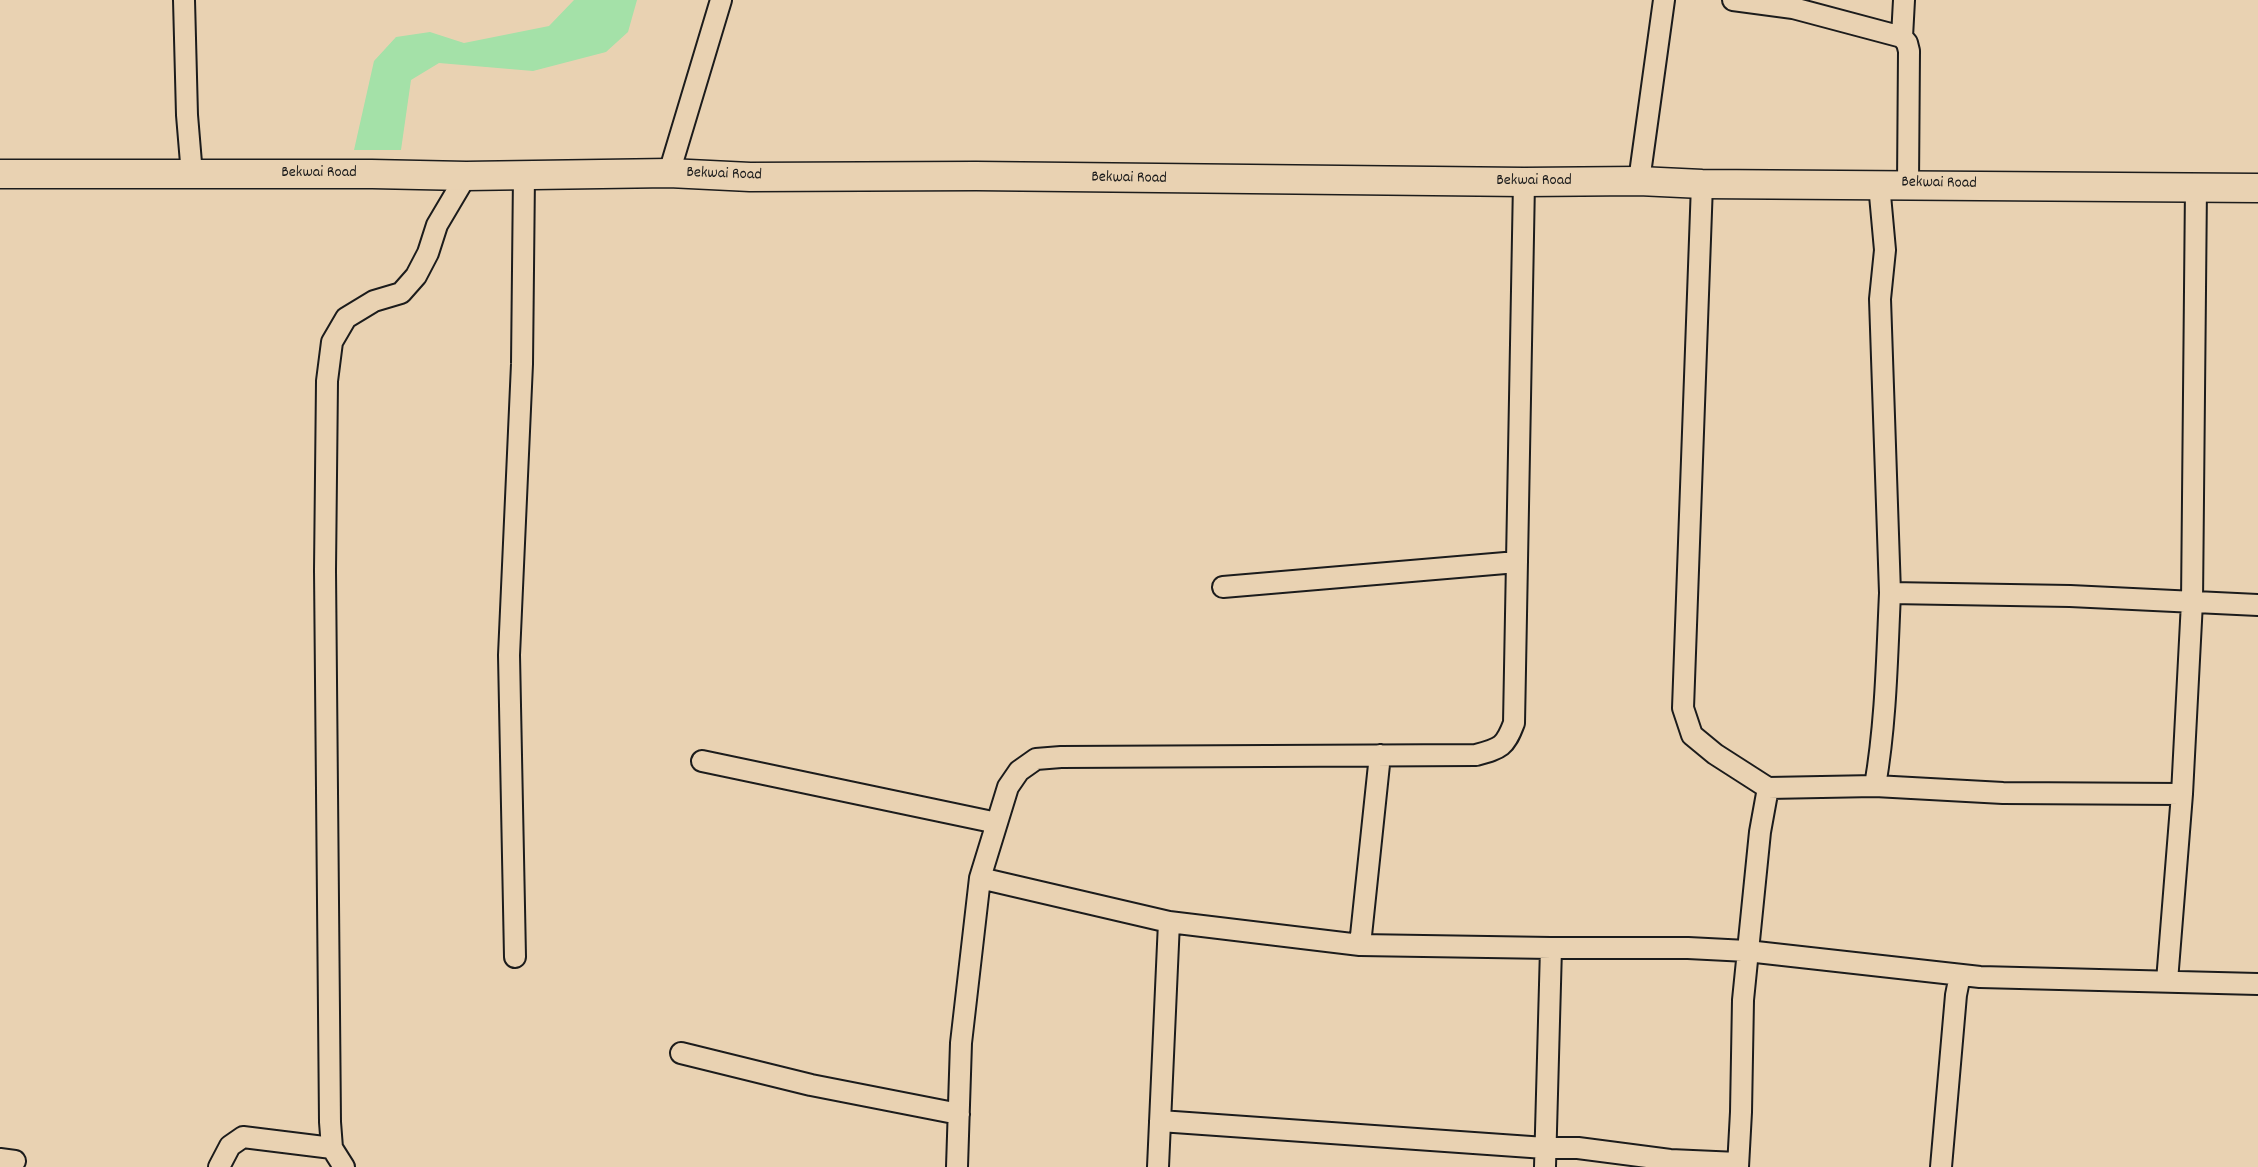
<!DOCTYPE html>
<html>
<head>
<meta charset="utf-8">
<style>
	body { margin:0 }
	canvas { display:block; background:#e9d2b2 }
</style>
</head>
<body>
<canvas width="2258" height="1167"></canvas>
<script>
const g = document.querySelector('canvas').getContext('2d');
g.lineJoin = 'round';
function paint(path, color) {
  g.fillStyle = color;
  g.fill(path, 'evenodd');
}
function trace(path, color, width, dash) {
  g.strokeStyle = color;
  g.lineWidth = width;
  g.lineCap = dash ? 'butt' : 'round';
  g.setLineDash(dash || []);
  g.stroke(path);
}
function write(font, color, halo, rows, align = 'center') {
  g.font = font + ' Dekko,sans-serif';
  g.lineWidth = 4;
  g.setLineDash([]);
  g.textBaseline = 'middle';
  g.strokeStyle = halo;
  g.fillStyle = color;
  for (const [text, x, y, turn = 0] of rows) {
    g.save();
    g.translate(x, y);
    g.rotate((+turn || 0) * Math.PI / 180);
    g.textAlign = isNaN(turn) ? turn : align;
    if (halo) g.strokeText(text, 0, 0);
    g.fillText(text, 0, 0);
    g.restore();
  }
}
const green = new Path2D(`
	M574,0H637L628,32L606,52L533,71L439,63L411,80L401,150H354L374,61L396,37L430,32L464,43L549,26Z`);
const minor = new Path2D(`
	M184,0L187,115L192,175
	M1733,0L1793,8L1902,37L1907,43L1909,51L1908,184
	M1902,37L1904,0
	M669,173L721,0
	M1639,181L1664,0
	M1702,184L1683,708L1692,735L1715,754L1768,788
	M1879,184L1885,250L1880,299L1890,593
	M1223,587L1517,562
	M702,761L997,823
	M1875,786C1886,722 1887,658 1890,593L2070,596L2258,605
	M980,878L1169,922L1360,945L1551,948H1688L1747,951L1980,977L2258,984
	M1360,945L1380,755
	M515,957L509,655L522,364L524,175
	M2167,981L2182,794L2192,602L2196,186
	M681,1053L811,1085L959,1114
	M1160,1121L1545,1148H1578L1670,1160L1738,1163
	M0,1159L15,1161
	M219,1167L230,1146L243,1137L332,1148
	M344,1167L332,1148L330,1122L325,570L327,381L332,342L346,318L374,301L401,293L416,276L428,253L437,225L466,176
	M957,1167L961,1043L980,878L1008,787L1019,771L1036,759L1061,757L1476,755C1501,748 1505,747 1514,723L1524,182
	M1158,1167L1169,922
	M1545,1167L1551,948
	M1738,1167L1741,1112L1743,1000L1760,832L1768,788L1875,786L2003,793L2182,794
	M1941,1167L1956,995L1960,975`);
const trunk = new Path2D(`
	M0,174H372L466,176L669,173L750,177L976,176L1524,182L1639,181L1702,184L2258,188`);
const streetNames = [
	["Bekwai Road",319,174],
	["Bekwai Road",724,175,2],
	["Bekwai Road",1129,179,1],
	["Bekwai Road",1534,182],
	["Bekwai Road",1939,184,1]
];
paint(green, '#a4e1a8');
trace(minor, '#1c1c1c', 24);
trace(trunk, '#1c1c1c', 31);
trace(minor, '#e9d2b2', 20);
trace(trunk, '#e9d2b2', 28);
write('16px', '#1c1c1c', '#e9d2b2', streetNames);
</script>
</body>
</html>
